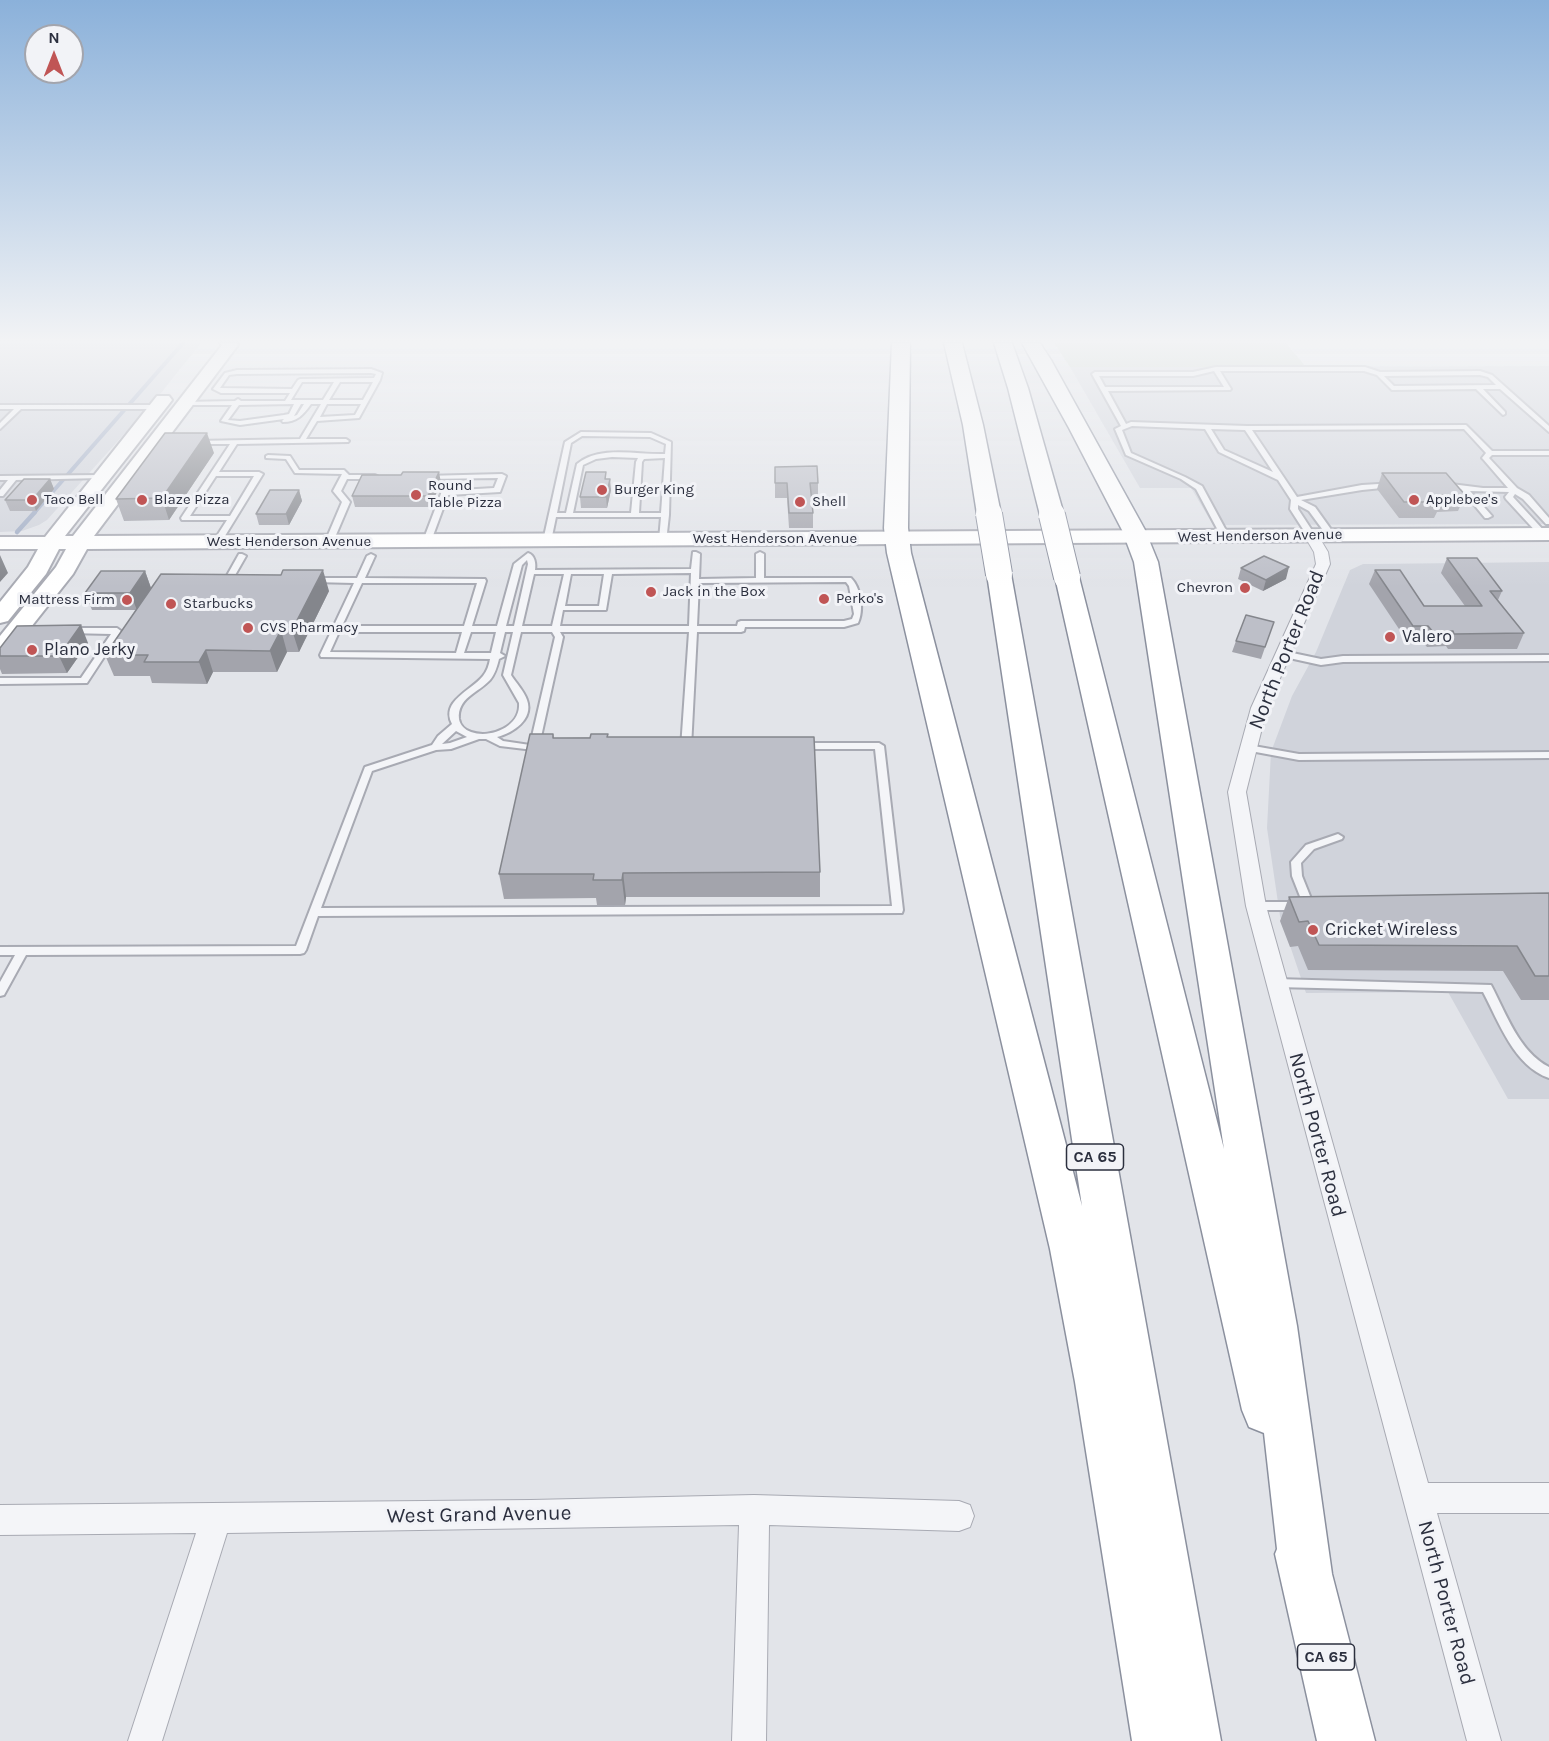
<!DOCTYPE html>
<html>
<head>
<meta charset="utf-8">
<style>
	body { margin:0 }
	#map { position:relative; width:1549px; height:1741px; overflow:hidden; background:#e2e4e9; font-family:Karla,sans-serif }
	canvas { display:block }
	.north { position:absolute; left:24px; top:24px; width:60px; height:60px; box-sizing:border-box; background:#f2f3f7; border:2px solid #a3a5ad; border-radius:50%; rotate:0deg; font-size:16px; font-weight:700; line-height:24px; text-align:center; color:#2c303f }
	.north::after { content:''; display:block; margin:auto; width:21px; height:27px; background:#c05555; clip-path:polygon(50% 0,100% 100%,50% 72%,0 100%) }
</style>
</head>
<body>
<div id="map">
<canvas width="1549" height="1741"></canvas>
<div class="north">N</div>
</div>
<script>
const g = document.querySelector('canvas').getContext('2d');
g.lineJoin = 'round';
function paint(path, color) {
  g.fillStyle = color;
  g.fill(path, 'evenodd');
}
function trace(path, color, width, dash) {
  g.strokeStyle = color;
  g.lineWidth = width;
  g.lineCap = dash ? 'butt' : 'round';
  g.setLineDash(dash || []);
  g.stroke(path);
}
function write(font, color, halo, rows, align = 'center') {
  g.font = font + ' Karla,sans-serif';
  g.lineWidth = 6;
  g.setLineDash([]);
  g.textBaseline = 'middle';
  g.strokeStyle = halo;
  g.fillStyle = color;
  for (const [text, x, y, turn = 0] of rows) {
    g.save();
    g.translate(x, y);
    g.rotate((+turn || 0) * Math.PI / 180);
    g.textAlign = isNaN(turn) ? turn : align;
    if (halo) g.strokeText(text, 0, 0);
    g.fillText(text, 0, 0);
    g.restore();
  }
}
const built = new Path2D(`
	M0,343H201L161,393L47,520L39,525L22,531L0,532Z
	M1549,366V524L1213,525L1191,488H1140L1070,367Z
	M1549,562V1099H1508L1448,992L1306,993L1280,916L1267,828L1271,752L1292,696L1316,652L1350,570L1363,564H1372Z`);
const green = new Path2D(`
	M1054,343H1286L1306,367H1070Z`);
const streamFar1 = new Path2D(`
	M34,513L183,343`);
const stream = new Path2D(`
	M17,532L35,512`);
const lane = new Path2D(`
	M1216,367H1365L1380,372L1480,371L1492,375L1549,426V432L1500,389H1483L1505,412V414L1503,415L1476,389L1392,390L1377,375L1364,371H1220L1231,389L1230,390L1108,391L1126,424L1131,422L1247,426L1466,425L1492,451H1549V455H1492L1489,458L1517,488L1529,495L1549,518V524H1546L1523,499L1515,494L1513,497L1547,534L1540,536L1506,499L1505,497L1509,492L1470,491L1492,516L1488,518H1485L1461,489L1440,487L1439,485L1443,483L1483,488H1508L1483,459L1482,458L1486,453L1464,429L1252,430L1297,497L1362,485L1395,483L1396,485L1392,487L1362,490L1301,500L1315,507L1335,535L1331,537H1328L1309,511L1298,505V509L1315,535L1308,537L1290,509L1291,500L1278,480L1219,452L1205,429L1132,426L1122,430L1131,453L1185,477L1202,486L1229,536L1222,538L1196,489L1181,479L1126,455L1115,429L1121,426L1092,374L1095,372H1193ZM1214,371L1224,387H1105L1099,376H1193ZM1480,375L1488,377L1496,385L1394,386L1384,376ZM1211,429L1245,430L1273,472L1224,450Z
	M371,369L382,373L380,380L359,418L317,421L306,439H346L349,441L348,442L237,444L219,472H259L263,474L220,544L213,542L227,520H182L181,518L230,444H197L194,442L195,441L300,439L321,404H311C303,415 297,422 283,422L282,421L284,419L240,425L221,421L232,405H184L181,403L182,402L235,401L238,399L241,401H285L290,393H221L213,389L225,373L237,370ZM371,373L376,374L374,378L300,379L298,380L292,389L220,388L229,375L237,374ZM302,382H334L323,400H291ZM340,382H373L363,400H329ZM294,404L289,414L284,415L240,421L228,420L239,405ZM301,404H304L297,415L294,416ZM327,404H361L355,415L320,417ZM216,476H254L230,516H190Z
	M0,405H157L160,407L157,409H21L0,429V423L14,409H0Z
	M581,432L651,433L671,442L669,515L666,542L659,540L661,517H556L551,541L544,543L543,541L565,442ZM582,436L650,437L666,444L665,454C637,455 600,445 577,464L566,513H557L571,443ZM612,457L638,458L636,462L631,513H573L583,465L596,459ZM665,458L661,513H639L642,462L644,459Z
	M268,455L290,456L299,470H344L349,475H375L379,477L375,479H347L341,491L350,502L333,542L329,544L325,542L342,502L333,491L342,474L295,473L286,459L266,458V456Z
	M502,474L506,476L500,492L448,495L431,541L424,543L423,541L442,491L494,488L498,478L426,479L422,477L424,476Z
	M99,475L103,477L101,478L16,480L3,496H0V490L8,480H0V476Z
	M693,552H696L700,554L699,579L756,578V554L760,552L764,554V578H851C861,588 864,610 858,623L844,627H745L744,631L741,632H697L691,748L686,751L681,748L689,632H560L563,637L539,746L542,747L544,749L542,751L500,746L486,739H479L451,749L436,750L372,771L321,908L892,906L875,749H801L796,746L801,743H879L884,746L903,910L902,913L318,916L306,950L304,953L300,954L26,955L4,995L0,996V982L15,955H0V947L296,946L365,767L432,745L438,736L452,724C440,701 472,690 483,676C487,671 489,665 490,659L321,657L320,655L354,583L312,582L308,580L309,578H357L367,556L371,554L375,556L365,578L485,579L486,581L472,626H497L514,564L528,553C535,555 536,564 535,570L691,569ZM527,560L528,564L514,626H506L522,565ZM691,573L689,626H560L563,610H606L612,574ZM534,574H564L552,626H522ZM571,574H604L599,606H565ZM846,582L849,586L854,614L852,619L844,621H741L738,622L737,626H697L699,583ZM362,583H477L464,626H342ZM339,632H462L456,653L330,652ZM471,632H496L491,653H464ZM505,632H513L503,675L519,703C521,726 491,739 471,732C465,730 460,725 459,719C457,698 478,693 490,680C495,674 497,667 499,659L505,656L500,653ZM521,632H552L555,637L530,745L503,741L497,737C513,733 534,719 527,700C524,691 516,683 511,675ZM456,731L467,737L450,743L442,744Z
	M239,554H242L246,556L234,577H242L243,579L239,581H226L225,579Z
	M70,628H117L121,631L87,683L0,684V678H81L111,634L67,633L66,631Z
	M1283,651L1321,659L1343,656L1549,655V661L1343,662L1321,665L1280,656L1279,654Z
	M1248,745L1299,754L1549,752V758L1299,760L1245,750L1243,748Z
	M1338,834L1343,837L1342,839L1314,849L1301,863L1302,876L1314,906L1313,909H1305L1292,876L1291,862L1306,845Z
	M1256,902H1297L1302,906L1297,910H1256L1251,906Z
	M1276,979L1491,985C1506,1013 1519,1052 1549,1067V1078C1514,1066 1499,1022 1483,992L1276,987L1272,986L1270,983L1272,980Z`);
const street = new Path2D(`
	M1311,531L1316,532L1328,552L1330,564L1267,708L1246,792L1266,906L1428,1483H1549V1513H1437L1501,1741H1467L1246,906L1228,792L1251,708L1316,564L1314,552L1304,535Z
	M754,1495L959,1501L970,1505L974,1516L970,1527L959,1531L769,1525L766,1741H732L739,1525L227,1533L162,1741H128L196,1533L0,1535V1505L531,1500Z`);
const secondary = new Path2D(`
	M220,343H237L238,345L94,536L1549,528V540L87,549L73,574L8,656L0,658V636L56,567L66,549H59L46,574L8,621L0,623V602L28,567L38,549H0V537H45L157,396H169L172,400L169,404L65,536H73L222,345Z`);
const highway = new Path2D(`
	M892,343H910L908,528L911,553L1082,1206L987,574L990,569L999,567L1008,569L1011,574L1221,1741H1132L1075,1382L1050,1249L887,553L884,528Z
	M944,343H962L983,425L1001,514L997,519L989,521L981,519L977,514L963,425Z
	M994,343H1012L1028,388L1064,515L1060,520L1052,522L1044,520L1040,515L1008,388Z
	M1022,343H1040L1051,360L1145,530L1158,562L1297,1326L1332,1574L1375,1741H1317L1275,1554L1277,1549L1264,1433L1249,1427L1242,1410L1055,577L1058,572L1067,570L1076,572L1079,577L1224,1149L1134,562L1122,530L1069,428Z`);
const highwayBridge = new Path2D(`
	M989,514L999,574
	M1052,515L1067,577`);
const wall = new Path2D(`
	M214,453L169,520L124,521L116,499Z
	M775,467L818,483V497H812L813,513V528H789L787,498H775Z
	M1382,473L1465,495L1458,511L1437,512L1434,518H1399L1377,489Z
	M401,475L441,483L430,507H355L352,496Z
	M50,479L54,489L36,511H10L5,500Z
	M607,479L611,490L607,508H581L580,497Z
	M299,490L302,501L289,525H259L256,514Z
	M1447,558L1502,591L1498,600L1524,633L1517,649H1448L1446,646L1427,647L1422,641H1407L1369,584L1375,570L1424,606H1465L1441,573Z
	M1241,568L1286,579L1263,591L1238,579Z
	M145,571L151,588L329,591L299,652H287L277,672H213L207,684L152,683L150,676H114L105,655L136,610H92L85,593Z
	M1270,633L1261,659L1232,652L1236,641Z
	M88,643L67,673L2,674L0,669V648Z
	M553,734L554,738L608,737L820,872V897H626L625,905H597L596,898L504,899L499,874Z
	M1549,893V1000H1521L1503,971L1308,970L1298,946L1290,947L1280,921L1289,897Z`);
const shadedWall = new Path2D(`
	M207,433L214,453L169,520L162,498Z
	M439,472L441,483L430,507L428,496Z
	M50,479L54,489L36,511L32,500Z
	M610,479L611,490L607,508L606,497Z
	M299,490L302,501L289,525L286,514Z
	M0,555L8,573L0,582Z
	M1289,567L1286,579L1263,591L1266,580Z
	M323,570L329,591L299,652L292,630Z
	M145,571L151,588L137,610L130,593Z
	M81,625L88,643L67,673L59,656Z
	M281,630L287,652L277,672L270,651Z
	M206,650L213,672L207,684L199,662Z
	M623,873L626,897L625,905L622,880Z`);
const building = new Path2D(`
	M165,433H207L162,498L116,499Z
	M817,466L818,483H810L813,513H789L787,483H775V467Z
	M403,472H439L428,496H352L362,475H401Z
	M586,472H606L605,479H610L606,497H580Z
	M1382,473H1446L1465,495H1435L1440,502H1404Z
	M24,479H50L32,500H5Z
	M270,490H299L286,514H256Z
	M1264,556L1289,567L1266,580L1241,568Z
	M1447,558H1477L1502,591H1490L1524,633L1454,634L1453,631L1433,632L1428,626H1413L1375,570H1400L1424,606H1482Z
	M283,570H323L292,630H281L270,651L206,650L199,662H144L148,655H105L161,574L281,575Z
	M101,571H145L130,593H85Z
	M1246,615L1274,622L1265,647L1236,641Z
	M81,625L59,656H0V648L17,626Z
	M530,734H553V738H590L591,734H608L607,737H814L820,872L623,873L622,880H593L594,874H499Z
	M1549,893V976H1535L1517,946L1319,945L1308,921L1299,922L1289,897Z`);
const markers = [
	[602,490,6,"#c05555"],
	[416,495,6,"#c05555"],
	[32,500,6,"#c05555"],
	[142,500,6,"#c05555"],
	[1414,500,6,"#c05555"],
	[800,502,6,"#c05555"],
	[1245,588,6,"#c05555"],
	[651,592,6,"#c05555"],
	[824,599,6,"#c05555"],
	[127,600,6,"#c05555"],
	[171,604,6,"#c05555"],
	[248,628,6,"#c05555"],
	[1390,637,6,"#c05555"],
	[32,650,6,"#c05555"],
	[1313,930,6,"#c05555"]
];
const farPoinames = [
	["Round",428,486],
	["Table Pizza",428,503],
	["Burger King",614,490],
	["Taco Bell",44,500],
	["Blaze Pizza",154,500],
	["Applebee's",1426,500],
	["Shell",812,502],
	["Chevron",1233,588,"right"],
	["Jack in the Box",663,592],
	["Perko's",836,599],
	["Mattress Firm",115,600,"right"],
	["Starbucks",183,604],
	["CVS Pharmacy",260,628]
];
const farStreetnames = [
	["West Henderson Avenue",1260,536,-1],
	["West Henderson Avenue",775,539],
	["West Henderson Avenue",289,542]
];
const shields = [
	[1095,1157,57],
	[1326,1657,57]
];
const shieldNames = [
	["CA 65",1095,1157],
	["CA 65",1326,1657]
];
const poiNames = [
	["Valero",1402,637],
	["Plano Jerky",44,650],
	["Cricket Wireless",1325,930]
];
const nearStreetnames = [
	["North Porter Road",1287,650,-68],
	["North Porter Road",1317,1135,75],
	["West Grand Avenue",479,1515,-1],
	["North Porter Road",1446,1603,75]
];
paint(built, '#d0d3db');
paint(green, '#c6d2c4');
trace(streamFar1, '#a1adc5', 4);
trace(stream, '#a1adc5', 4.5);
trace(lane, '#a8aab3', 4);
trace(street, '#a8aab3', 2);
trace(secondary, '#a8aab3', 4);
trace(highway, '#8b909e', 3);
paint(lane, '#f4f5f8');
paint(street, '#f4f5f8');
paint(secondary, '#fff');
paint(highway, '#fff');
trace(highwayBridge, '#8b909e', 28, []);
trace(highwayBridge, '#fff', 26);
paint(wall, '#a3a4ac');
paint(shadedWall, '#84868c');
paint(building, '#bdbfc8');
trace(building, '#84868c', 1.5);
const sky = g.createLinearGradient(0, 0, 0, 587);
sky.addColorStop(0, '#8bb1da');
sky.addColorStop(0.58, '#f2f3f5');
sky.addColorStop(1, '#f2f3f500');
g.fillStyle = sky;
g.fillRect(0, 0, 1549, 587);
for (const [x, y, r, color] of markers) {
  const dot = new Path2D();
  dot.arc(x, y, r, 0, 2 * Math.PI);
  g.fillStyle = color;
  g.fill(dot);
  trace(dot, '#f2f3f7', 2);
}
write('15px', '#2c303f', '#f2f3f7', farPoinames, 'left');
write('15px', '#2c303f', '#f2f3f7', farStreetnames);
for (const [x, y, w] of shields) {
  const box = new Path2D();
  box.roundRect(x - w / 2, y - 13, w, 26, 4.5);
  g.fillStyle = '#f2f3f7';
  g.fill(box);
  trace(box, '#2c303f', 1.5);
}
write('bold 16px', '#2c303f', null, shieldNames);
write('18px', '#2c303f', '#f2f3f7', poiNames, 'left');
write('21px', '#2c303f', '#f2f3f7', nearStreetnames);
</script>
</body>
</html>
